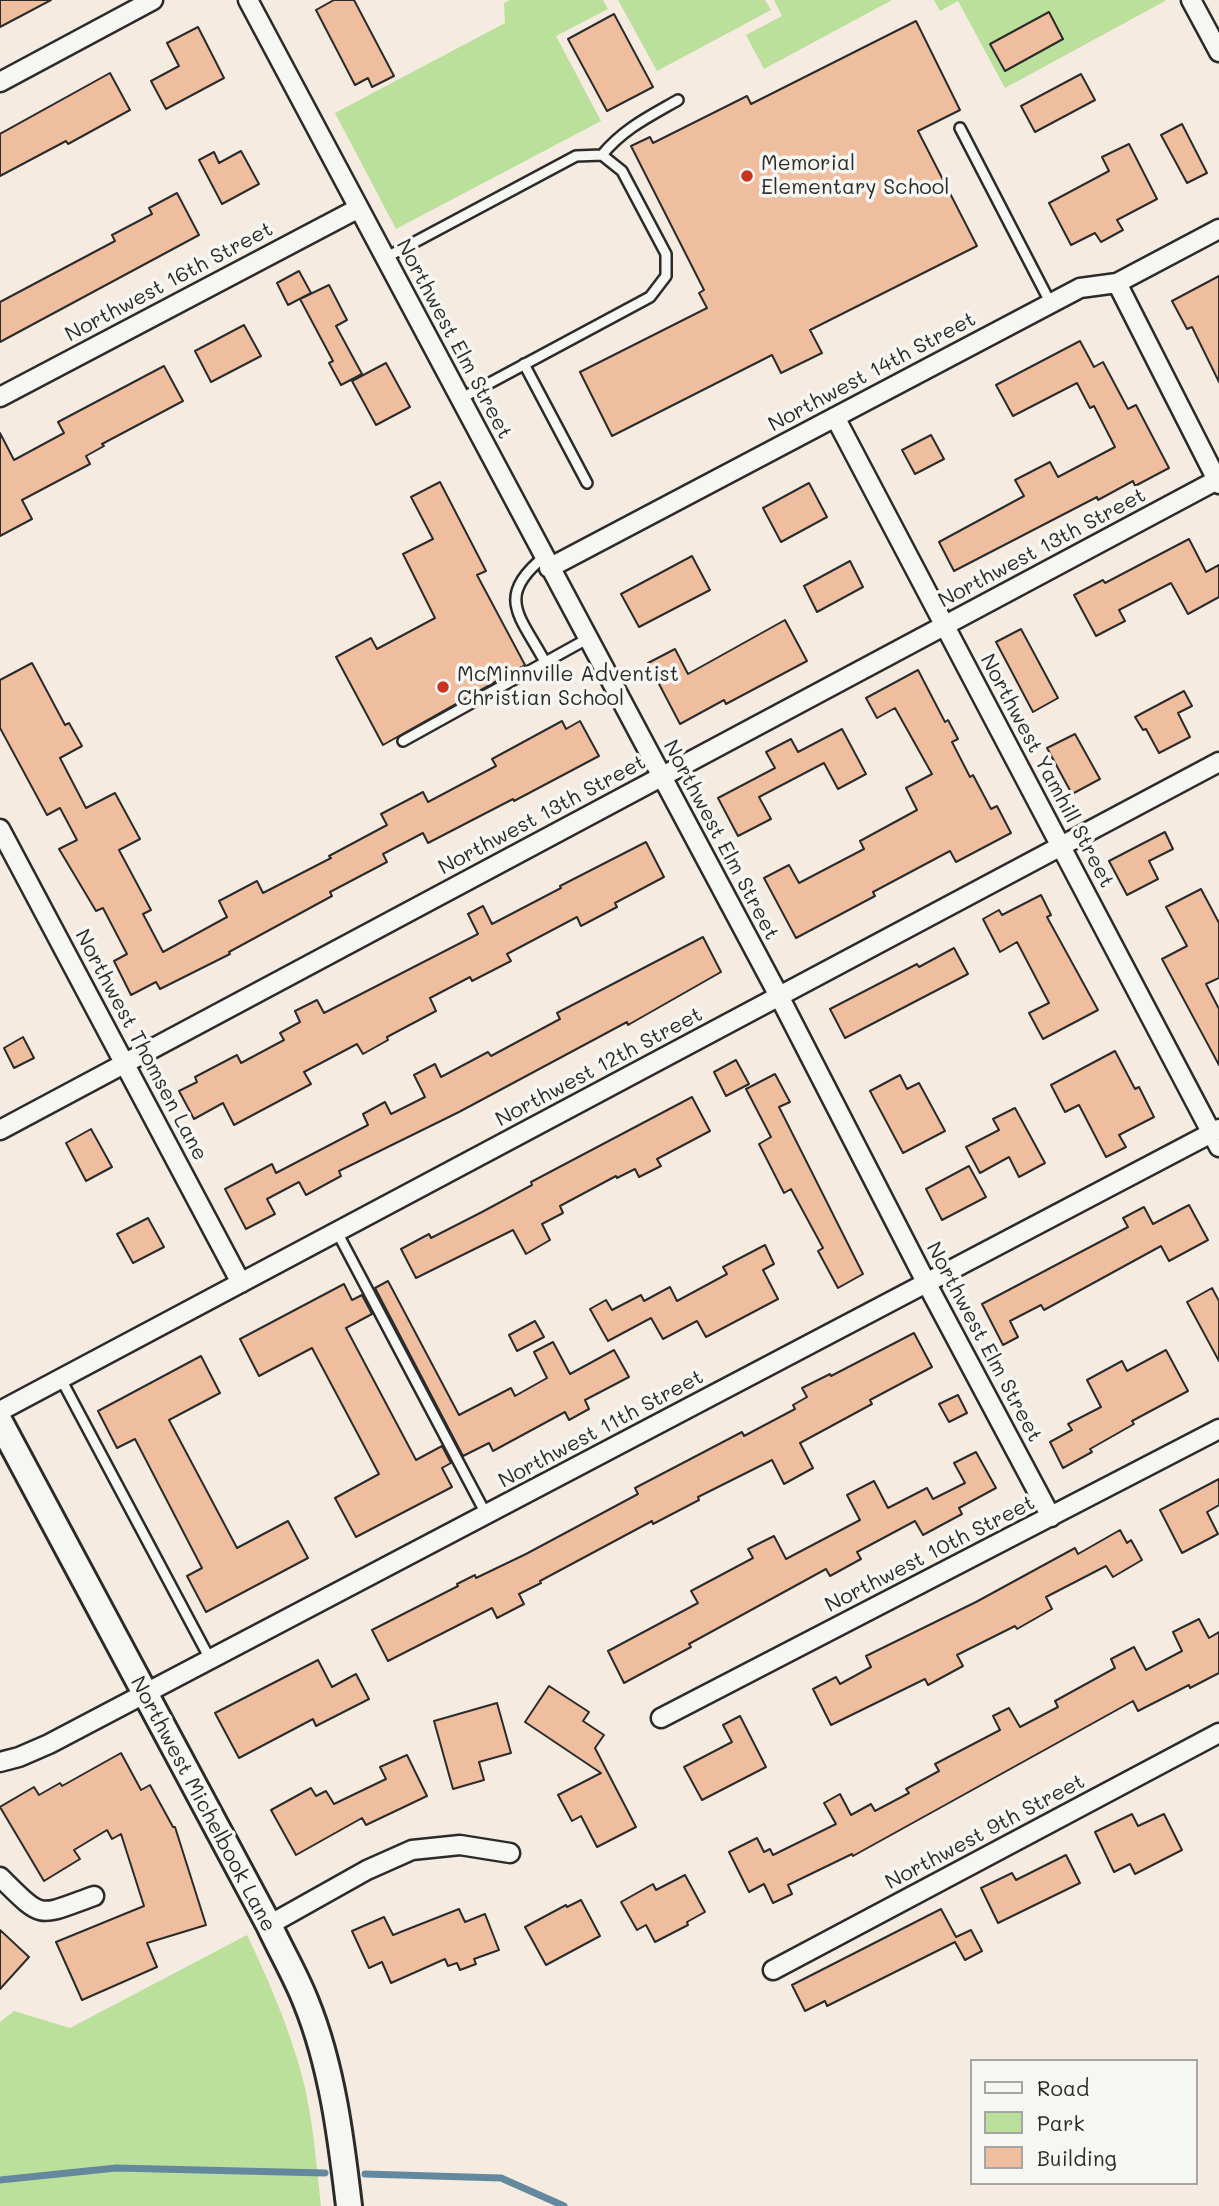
<!DOCTYPE html>
<html>
<head>
<meta charset="utf-8">
<style>
	body { margin:0 }
	#map { position:relative; width:1219px; height:2206px; overflow:hidden; background:#f5ebe1; font-family:Mali,sans-serif }
	canvas { display:block }
	.legend { position:absolute; left:970px; top:2059px; width:228px; height:126px; box-sizing:border-box; background:#f6f6f2; border:2px solid #a5a5a2; margin:0; padding:9px 12px; list-style:none; font-size:21px; color:#2b2b2b }
	.legend li { display:flex; align-items:center; gap:14px; height:35px }
	.legend b { width:35px; border:2px solid #a5a5a2 }
</style>
</head>
<body>
<div id="map">
<canvas width="1219" height="2206"></canvas>
<ul class="legend">
<li><b style="height:9px;background:#f6f6f2"></b>Road</li>
<li><b style="height:19px;background:#bbe09b"></b>Park</li>
<li><b style="height:19px;background:#efbe9f"></b>Building</li>
</ul>
</div>
<script>
const g = document.querySelector('canvas').getContext('2d');
g.lineJoin = 'round';
function paint(path, color) {
  g.fillStyle = color;
  g.fill(path, 'evenodd');
}
function trace(path, color, width, dash) {
  g.strokeStyle = color;
  g.lineWidth = width;
  g.lineCap = dash ? 'butt' : 'round';
  g.setLineDash(dash || []);
  g.stroke(path);
}
function write(font, color, halo, rows, align = 'center') {
  g.font = font + ' Mali,sans-serif';
  g.lineWidth = 7;
  g.setLineDash([]);
  g.textBaseline = 'middle';
  g.strokeStyle = halo;
  g.fillStyle = color;
  for (const [text, x, y, turn = 0] of rows) {
    g.save();
    g.translate(x, y);
    g.rotate((+turn || 0) * Math.PI / 180);
    g.textAlign = isNaN(turn) ? turn : align;
    if (halo) g.strokeText(text, 0, 0);
    g.fillText(text, 0, 0);
    g.restore();
  }
}
const green = new Path2D(`
	M510,0H603L608,9L556,36L601,121L396,229L335,113L505,23L504,3Z
	M618,0H765L771,10L657,71Z
	M774,0H892L764,69L746,35L782,16Z
	M934,0H1165V1L1005,88L958,1L940,11Z
	M247,1935C268,1979 288,2025 301,2072C313,2116 316,2161 321,2206H0V2022L14,2011L70,2028Z`);
const stream = new Path2D(`
	M365,2174L501,2178L564,2206
	M0,2180L116,2168L325,2173`);
const building = new Path2D(`
	M0,0H51L0,27Z
	M334,0H354L394,76L372,87L368,78L355,85L316,10Z
	M1049,12L1063,39L1005,71L990,44Z
	M614,14L653,87L607,111L568,39Z
	M916,21L960,110L918,131L977,246L810,330L822,353L781,373L772,355L612,436L580,372L707,308L699,293L704,290L631,146L650,137L653,143L747,96L751,104Z
	M198,27L224,78L166,109L151,81L179,66L167,43Z
	M110,73L130,110L68,144L66,141L0,176V134Z
	M1081,74L1095,100L1035,132L1021,106Z
	M1182,124L1207,173L1187,183L1161,135Z
	M1129,144L1157,199L1117,220L1123,230L1101,242L1095,233L1071,245L1049,203L1109,171L1102,157Z
	M241,151L259,184L222,204L199,160L214,152L219,163Z
	M177,193L199,235L0,342V302L115,241L112,235L152,214L149,208Z
	M299,271L311,293L288,305L277,283Z
	M1219,276V382L1192,327L1187,329L1172,301Z
	M329,285L347,320L336,326L362,374L341,385L329,363L333,361L300,299Z
	M244,325L261,356L211,382L195,351Z
	M1080,341L1094,367L1103,362L1128,409L1136,405L1169,468L1135,486L1133,481L1098,500L1097,497L954,571L939,542L1024,496L1015,480L1050,462L1058,477L1115,447L1094,406L1090,408L1077,383L1013,416L996,385Z
	M386,363L410,407L376,425L352,381Z
	M164,366L183,401L102,444L104,446L86,456L90,464L22,500L32,519L0,536V433L14,460L64,433L58,422Z
	M931,435L944,459L915,474L902,450Z
	M440,482L486,571L477,575L525,665L383,745L336,657L371,638L377,649L435,618L403,554L433,539L411,497Z
	M809,483L827,517L781,542L763,508Z
	M1189,539L1206,572L1219,565V597L1188,614L1171,583L1119,610L1125,621L1096,636L1074,595L1103,580L1105,583Z
	M692,556L710,590L639,627L621,594Z
	M850,561L863,587L817,612L804,586Z
	M785,620L807,661L726,704L724,700L680,724L648,663L675,649L688,674Z
	M1021,629L1058,698L1033,712L996,642Z
	M32,663L65,725L69,723L82,746L60,758L86,808L115,793L140,839L119,850L151,910L143,914L163,952L227,917L219,901L257,881L263,893L331,858L329,856L387,825L381,814L423,792L428,802L496,766L492,759L562,721L566,729L580,721L599,756L514,801L513,799L428,843L423,833L383,854L387,862L330,892L332,896L229,952L230,954L160,989L156,982L131,995L114,961L127,954L103,908L96,911L59,849L77,840L60,808L47,815L0,728V680Z
	M918,670L945,722L948,720L958,739L952,742L970,777L973,775L991,809L997,806L1011,833L956,862L950,851L873,892L875,896L796,938L764,878L789,865L799,883L864,849L860,841L917,810L906,788L932,774L895,708L877,718L866,698Z
	M1184,691L1192,706L1178,713L1190,737L1159,753L1146,729L1143,730L1135,717Z
	M842,729L866,774L838,789L824,763L759,797L771,819L738,836L718,798L775,768L766,752L791,739L798,752Z
	M1075,734L1100,779L1072,794L1047,748Z
	M1165,832L1173,849L1149,861L1158,879L1127,895L1109,861Z
	M646,842L664,877L615,903L617,907L581,926L577,917L507,954L511,961L472,981L470,977L430,998L436,1011L387,1037L388,1040L363,1054L357,1044L304,1072L311,1084L234,1125L223,1103L194,1119L179,1091L197,1082L195,1077L237,1055L241,1063L284,1040L280,1033L300,1022L295,1011L317,1000L324,1013L478,934L468,914L483,906L492,924L561,888L560,886Z
	M1201,889L1219,923V978L1206,984L1219,1009V1065L1162,959L1187,946L1166,907Z
	M1041,895L1051,915L1047,917L1098,1010L1043,1039L1029,1013L1049,1003L1017,942L1000,952L983,919L999,910L1002,915Z
	M703,937L721,972L628,1025L627,1022L459,1112L339,1171L341,1176L306,1195L299,1182L267,1199L275,1214L246,1229L225,1189L272,1164L276,1173L368,1125L363,1114L385,1102L391,1114L425,1097L414,1075L435,1064L441,1077L488,1052L491,1056L560,1019L557,1013Z
	M954,948L968,974L845,1038L830,1009L917,964L919,967Z
	M23,1037L34,1058L14,1068L4,1048Z
	M1115,1051L1135,1089L1139,1087L1154,1117L1119,1135L1126,1147L1106,1157L1079,1105L1065,1112L1051,1085Z
	M736,1060L749,1084L726,1096L714,1072Z
	M775,1074L790,1102L779,1107L863,1274L838,1288L818,1251L823,1248L791,1189L784,1193L759,1144L771,1137L746,1089Z
	M900,1075L907,1089L919,1083L945,1131L903,1153L870,1091Z
	M692,1097L710,1131L657,1159L661,1166L639,1177L635,1169L617,1178L616,1176L560,1206L563,1213L542,1224L550,1240L526,1254L513,1230L416,1278L401,1249L429,1234L431,1238L482,1212L532,1185L531,1182Z
	M1015,1108L1045,1163L1019,1177L1009,1157L980,1173L966,1147L999,1130L993,1119Z
	M91,1129L112,1167L86,1181L66,1143Z
	M969,1166L986,1197L942,1220L926,1189Z
	M1189,1205L1208,1240L1169,1261L1161,1246L1044,1310L1041,1305L1010,1321L1018,1337L1003,1345L982,1304L1128,1227L1123,1218L1144,1207L1153,1224Z
	M148,1218L164,1247L133,1263L117,1234Z
	M765,1245L774,1264L763,1270L778,1299L706,1337L697,1321L663,1339L651,1318L608,1341L590,1309L606,1300L612,1310L641,1295L644,1301L670,1287L677,1301L727,1274L723,1267Z
	M388,1281L459,1415L511,1388L515,1396L547,1378L534,1352L553,1342L570,1374L614,1350L629,1377L585,1400L589,1409L569,1420L565,1412L493,1451L489,1443L463,1456L375,1288Z
	M344,1284L352,1300L362,1295L372,1314L346,1328L416,1460L442,1446L451,1463L442,1468L452,1487L356,1537L335,1498L379,1474L312,1348L259,1376L240,1339Z
	M1212,1288L1219,1301V1361L1187,1302Z
	M535,1321L544,1337L517,1351L509,1335Z
	M914,1333L932,1367L870,1400L872,1404L800,1443L813,1468L784,1484L772,1460L698,1497L699,1500L653,1524L652,1521L540,1581L541,1583L519,1594L524,1604L497,1618L492,1608L388,1661L372,1630L458,1586L457,1584L475,1575L476,1578L526,1554L638,1494L635,1488L742,1432L744,1436L795,1409L793,1405L807,1397L802,1388L830,1374L831,1376Z
	M1166,1350L1188,1391L1132,1421L1134,1424L1090,1449L1092,1452L1063,1468L1050,1442L1072,1430L1068,1424L1101,1407L1087,1380L1122,1361L1127,1371Z
	M201,1356L220,1393L169,1420L237,1548L288,1521L308,1558L206,1612L187,1576L202,1568L135,1439L117,1448L98,1411Z
	M958,1395L967,1413L949,1422L939,1404Z
	M976,1452L996,1488L959,1508L962,1514L923,1535L915,1521L857,1552L861,1559L830,1576L826,1569L689,1644L691,1647L624,1683L608,1651L698,1603L691,1591L753,1558L748,1549L774,1536L786,1559L860,1520L847,1495L874,1481L888,1508L927,1488L933,1499L965,1483L954,1463Z
	M1219,1479V1505L1207,1512L1218,1534L1182,1553L1160,1510Z
	M1120,1530L1127,1543L1131,1540L1142,1560L1113,1577L1106,1566L1046,1597L1052,1609L1017,1629L1015,1626L957,1655L963,1666L928,1685L925,1679L831,1725L813,1689L836,1677L840,1684L871,1667L866,1656L976,1602L1075,1548L1078,1554Z
	M1199,1619L1209,1638L1219,1632V1673L1190,1688L1189,1685L1138,1711L1133,1701L853,1856L852,1854L788,1885L792,1894L773,1903L764,1884L749,1892L729,1852L757,1838L764,1852L770,1849L773,1855L836,1824L824,1803L840,1794L851,1815L871,1804L875,1811L909,1793L906,1789L939,1771L935,1764L1000,1730L993,1716L1009,1708L1020,1727L1058,1707L1055,1701L1115,1668L1111,1659L1134,1647L1146,1670L1182,1651L1173,1632Z
	M318,1660L332,1687L356,1674L369,1699L316,1726L313,1719L239,1758L215,1713Z
	M549,1686L589,1712L583,1721L604,1735L595,1748L636,1827L597,1847L581,1816L572,1821L558,1795L601,1773L525,1722Z
	M497,1703L511,1753L479,1762L484,1780L453,1789L434,1721Z
	M740,1716L766,1767L702,1800L684,1767L732,1742L723,1725Z
	M121,1753L141,1790L150,1785L173,1827H175L206,1925L147,1943L157,1967L82,2000L56,1942L144,1906L121,1834L112,1839L107,1830L74,1850L80,1859L44,1881L0,1807L34,1787L39,1795L60,1783L62,1786Z
	M407,1755L427,1796L366,1825L362,1818L296,1855L271,1810L311,1788L316,1796L326,1791L334,1804L386,1779L380,1767Z
	M1132,1814L1138,1826L1164,1814L1182,1850L1135,1874L1130,1864L1114,1872L1095,1832Z
	M1066,1855L1080,1883L998,1923L981,1888L1012,1873L1016,1880Z
	M685,1875L705,1912L687,1922L688,1925L655,1942L646,1925L637,1930L621,1902L653,1884L656,1890Z
	M581,1900L600,1936L546,1965L525,1927L566,1905L567,1907Z
	M459,1909L465,1922L485,1914L499,1950L474,1959L476,1964L460,1970L457,1963L448,1966L445,1959L391,1983L382,1962L369,1968L352,1931L384,1917L393,1935Z
	M941,1909L956,1937L971,1930L982,1951L965,1960L955,1942L827,2006L825,2001L805,2011L792,1985Z
	M0,1930L29,1957L0,1989Z`);
const lane = new Path2D(`
	M960,128L1051,304
	M602,155C623,129 650,116 678,100
	M385,258L576,156L602,155L622,171L666,254V276L650,297L460,399
	M524,364L587,483
	M544,557C494,597 521,617 545,662
	M403,741L587,639
	M337,1232L486,1514
	M61,1379L210,1659`);
const street = new Path2D(`
	M248,0L779,996L927,1284L1051,1517
	M1191,0L1219,52
	M0,82L153,0
	M1117,283L1219,484
	M0,397L359,208
	M835,417L1219,1147
	M549,568L1080,288L1117,283L1219,229
	M0,829L241,1283
	M0,1130L1217,480
	M0,1411L1219,762
	M661,1718L1219,1429
	M0,1762L19,1757L49,1744L1219,1129
	M0,1877C44,1920 36,1917 94,1896
	M269,1925L367,1870L412,1850L460,1845L510,1853
	M773,1970L1219,1733`);
const secondary = new Path2D(`
	M0,1422L269,1925C281,1951 296,1976 306,2002C332,2066 341,2138 349,2206`);
const markers = [
	[747,176,7,"#c8321e"],
	[443,687,7,"#c8321e"]
];
const poiNames = [
	["Memorial",761,164],
	["Elementary School",761,188],
	["McMinnville Adventist",457,675],
	["Christian School",457,699]
];
const streetNames = [
	["Northwest 16th Street",169,282,-28],
	["Northwest Elm Street",454,339,62],
	["Northwest 14th Street",872,372,-28],
	["Northwest 13th Street",1042,548,-28],
	["Northwest Yamhill Street",1047,771,62],
	["Northwest 13th Street",542,815,-28],
	["Northwest Elm Street",721,840,62],
	["Northwest Thomsen Lane",141,1045,62],
	["Northwest 12th Street",599,1067,-28],
	["Northwest Elm Street",984,1342,62],
	["Northwest 11th Street",601,1429,-28],
	["Northwest 10th Street",930,1554,-27],
	["Northwest Michelbook Lane",203,1804,62],
	["Northwest 9th Street",985,1832,-28]
];
paint(green, '#bbe09b');
trace(stream, '#64899e', 7);
paint(building, '#efbe9f');
trace(building, '#2b2b2b', 2);
trace(lane, '#2b2b2b', 14);
trace(street, '#2b2b2b', 23);
trace(secondary, '#2b2b2b', 30);
trace(lane, '#f6f6f2', 9);
trace(street, '#f6f6f2', 18);
trace(secondary, '#f6f6f2', 24);
for (const [x, y, r, color] of markers) {
  const dot = new Path2D();
  dot.arc(x, y, r, 0, 2 * Math.PI);
  g.fillStyle = color;
  g.fill(dot);
  trace(dot, '#f6f6f2', 2.5);
}
write('21px', '#2b2b2b', '#f6f6f2', poiNames, 'left');
write('21px', '#2b2b2b', '#f6f6f2', streetNames);
</script>
</body>
</html>
